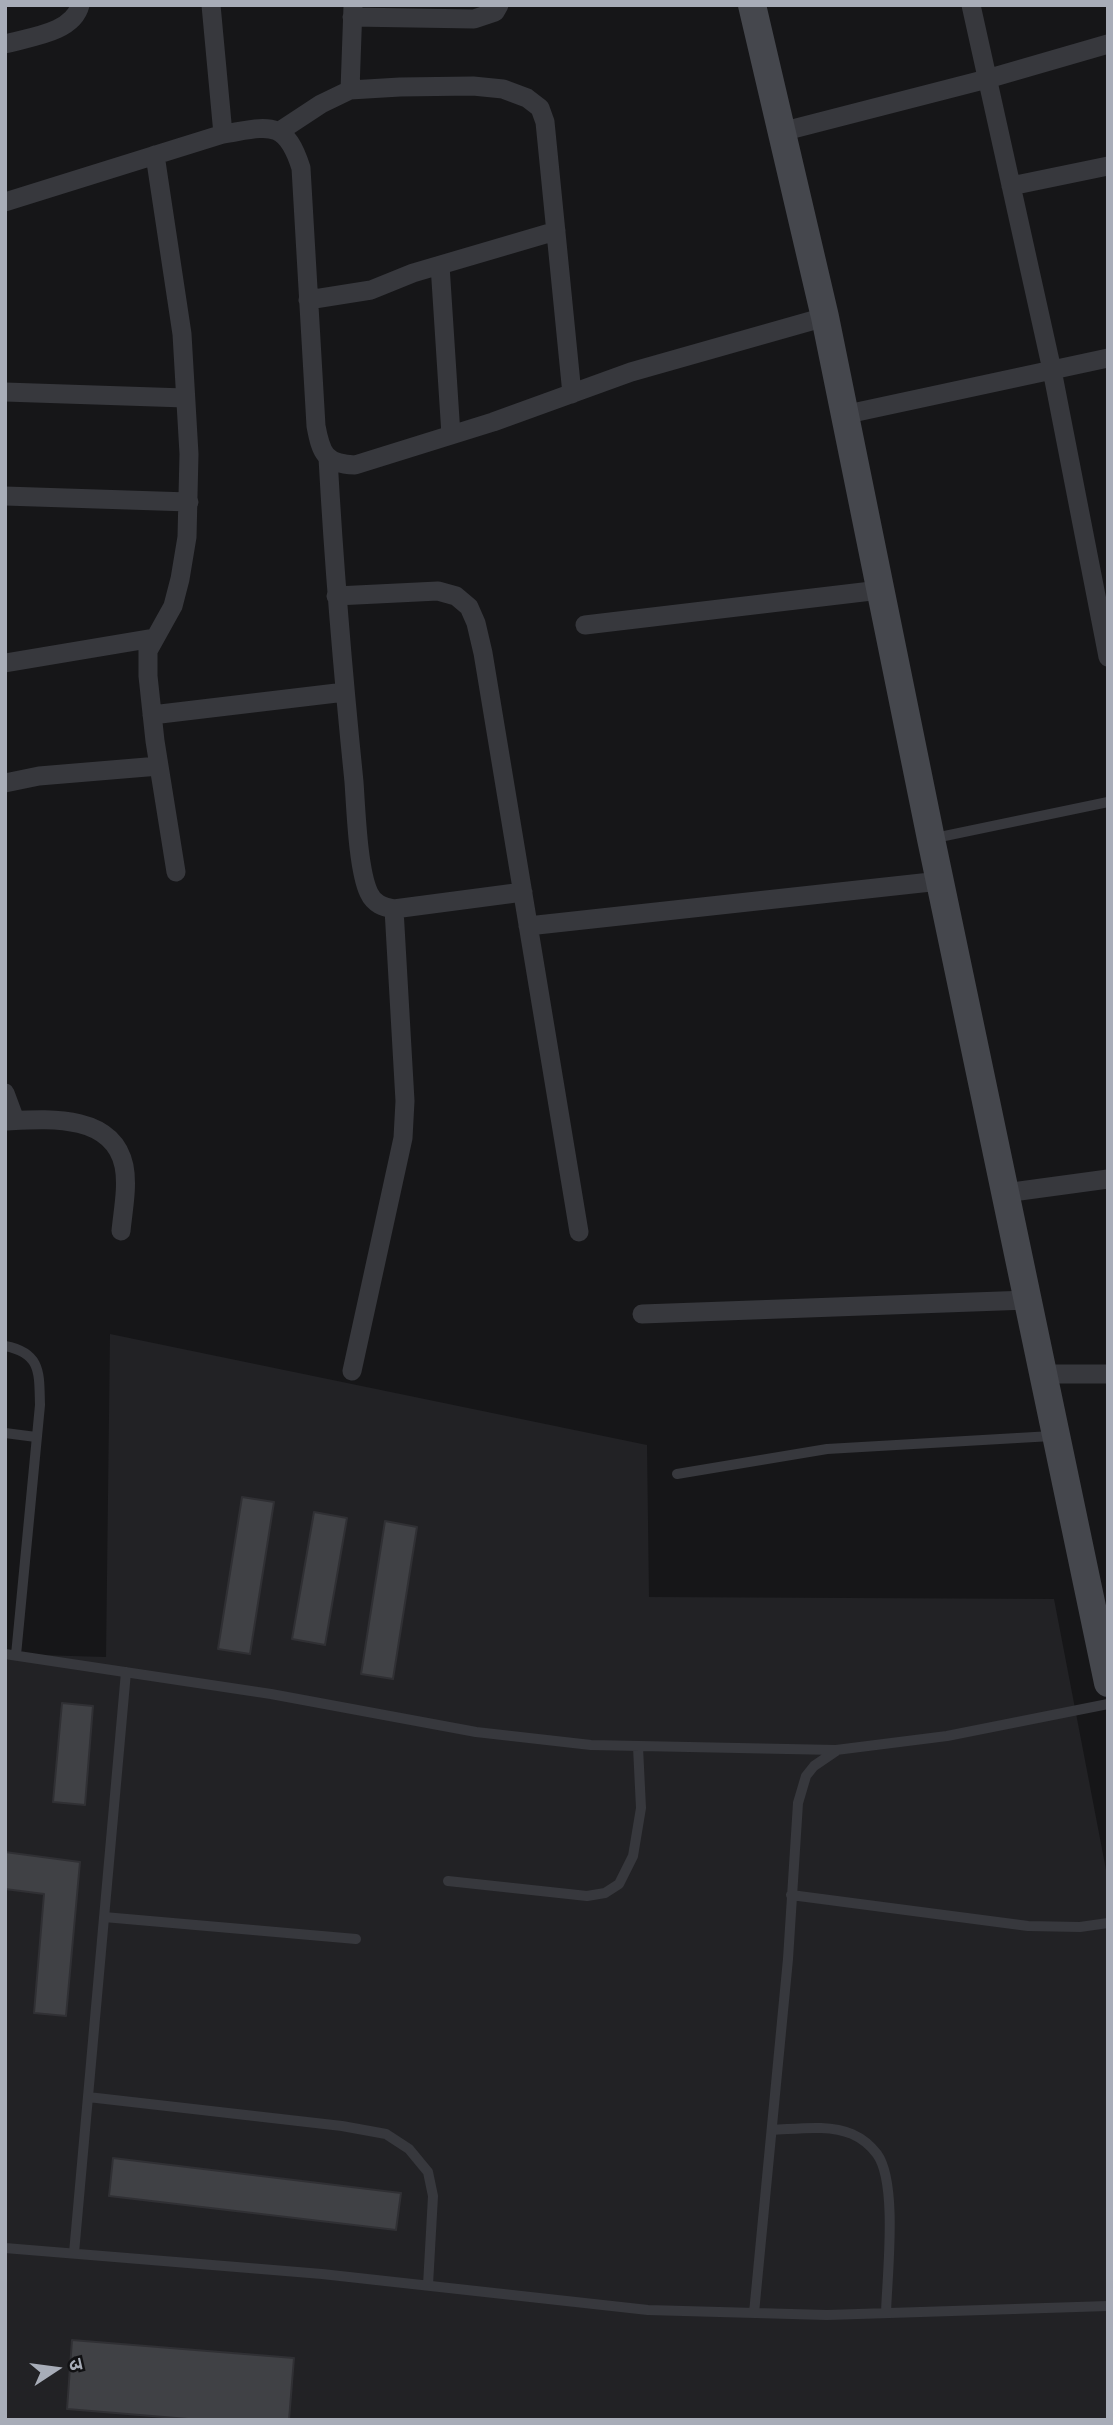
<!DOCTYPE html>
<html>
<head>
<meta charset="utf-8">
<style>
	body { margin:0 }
	#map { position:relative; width:1113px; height:2425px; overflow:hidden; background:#161618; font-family:"IBM Plex Sans","Noto Sans Devanagari",sans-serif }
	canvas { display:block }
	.frame { position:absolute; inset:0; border:7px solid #a8adb8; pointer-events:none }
	.north { position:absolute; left:21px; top:2334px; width:70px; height:70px; -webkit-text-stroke:5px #111113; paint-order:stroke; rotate:77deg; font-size:19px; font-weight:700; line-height:28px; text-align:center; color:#a8adb8 }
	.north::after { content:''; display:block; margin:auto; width:24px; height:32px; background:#a8adb8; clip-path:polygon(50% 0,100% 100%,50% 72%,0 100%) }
</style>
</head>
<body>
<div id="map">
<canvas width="1113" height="2425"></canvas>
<div class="frame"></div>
<div class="north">उ</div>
</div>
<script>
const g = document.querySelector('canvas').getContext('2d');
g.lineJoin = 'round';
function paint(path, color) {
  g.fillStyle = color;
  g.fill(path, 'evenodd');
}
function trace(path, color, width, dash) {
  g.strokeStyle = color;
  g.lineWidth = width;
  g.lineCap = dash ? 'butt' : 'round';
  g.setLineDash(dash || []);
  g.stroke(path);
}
const built = new Path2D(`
	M110,1334L647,1445L649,1597L1054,1599L1108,1880V2420H5V1654L106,1657Z`);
const building = new Path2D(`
	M242,1497L274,1502L250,1654L218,1649Z
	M314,1512L347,1518L325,1645L292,1639Z
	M385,1521L417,1527L393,1679L361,1674Z
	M62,1703L93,1706L85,1805L53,1802Z
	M5,1852L80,1862L66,2016L34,2013L44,1894L5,1889Z
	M113,2158L401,2193L396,2230L109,2196Z
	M72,2340L294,2358L289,2420H200L67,2409Z`);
const service = new Path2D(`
	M935,838L1108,802
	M5,1346C42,1353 39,1374 40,1405L16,1655
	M5,1433L36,1437
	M677,1474L827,1449L1052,1436
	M5,1654L271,1694L476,1732L591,1745L836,1750L947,1736L1108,1704
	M448,1881L587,1896L605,1893L619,1884L633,1856L641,1808L638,1747
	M791,1895L1028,1926L1080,1927L1108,1923
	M104,1917L356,1939
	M88,2097L342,2126L386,2134L409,2149L428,2172L433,2196L428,2285
	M772,2130C797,2129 829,2124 852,2134C861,2138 871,2146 877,2154C898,2183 887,2276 886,2313
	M5,2248L322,2274L648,2310L827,2315L1108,2306
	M74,2253L126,1672
	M754,2313L788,1959L798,1803L806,1776L814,1766L836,1751`);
const minor = new Path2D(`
	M211,5L223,134
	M971,5L1052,370L1108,657
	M352,17L474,19L495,12L499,5
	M5,44C29,37 73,33 80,5
	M350,90L353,6
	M280,131L321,104L350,90L400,87L473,86L503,89L527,98L540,108L545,122L572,394
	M781,132L987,79L1108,44
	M155,155L182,334L189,454L187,537L180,579L173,606L148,651V676L155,741L176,872
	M1011,186L1108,166
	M5,202L223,134C268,127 285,118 301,168L316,426C321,453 325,464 355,465L493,422L631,372L825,317
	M440,265L451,435
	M308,300L371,290L413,273L556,231
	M5,392L185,398
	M843,415L1108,358
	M328,458C334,566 343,674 354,782C356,810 358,870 369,893C374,904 383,907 394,909L523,892
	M5,496L189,502
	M336,596L438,591L456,596L469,607L476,623L483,653L579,1232
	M585,625L880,590
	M5,663L154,638
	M152,715L345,692
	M5,783L39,776L159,766
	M528,926L940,881
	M5,1093L15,1120
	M5,1121C47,1119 113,1113 124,1166C128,1186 123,1210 121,1231
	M1005,1193L1108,1179
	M642,1314L1028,1300
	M352,1371L403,1138L405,1101L394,909
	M1043,1374H1108`);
const secondary = new Path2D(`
	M752,5L825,317L931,839L1108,1683`);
paint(built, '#222225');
paint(building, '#404145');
trace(building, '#303034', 2);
trace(service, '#37383d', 10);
trace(minor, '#37383d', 19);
trace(secondary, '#45474d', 28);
</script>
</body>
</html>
